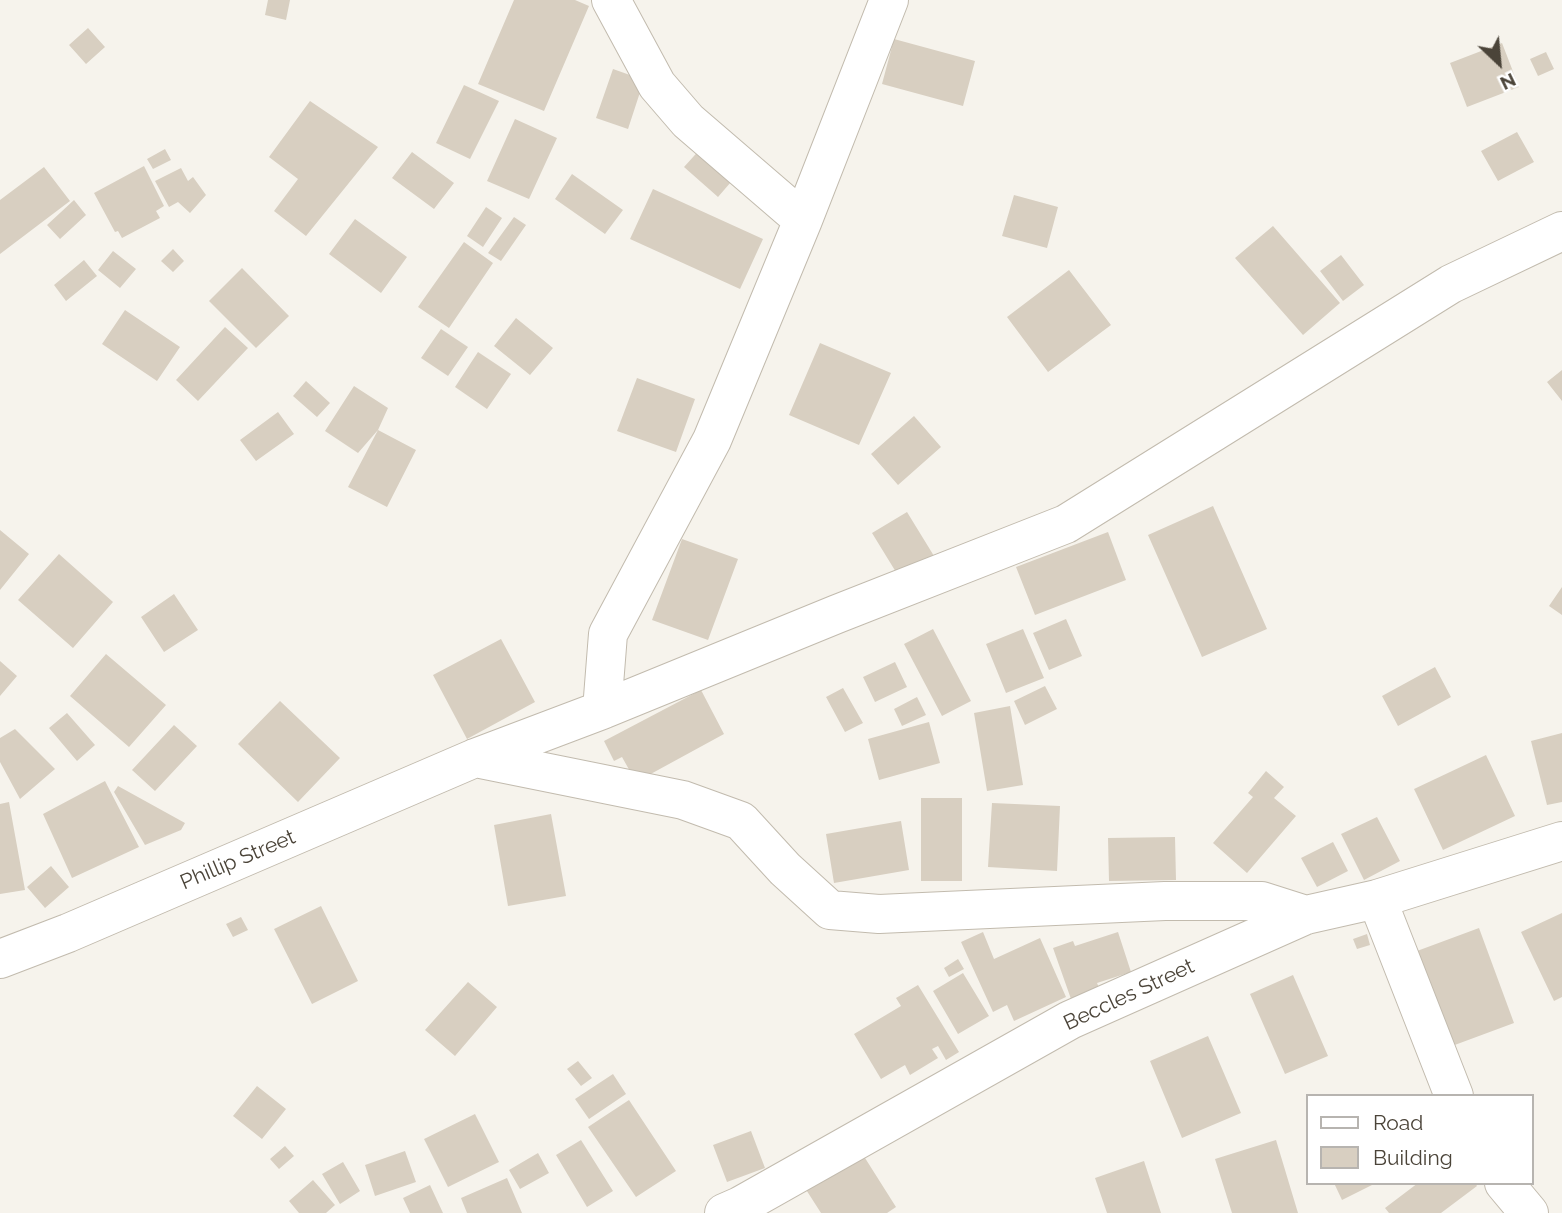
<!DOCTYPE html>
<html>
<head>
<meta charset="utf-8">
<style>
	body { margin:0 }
	#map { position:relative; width:1562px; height:1213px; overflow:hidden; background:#f6f3ec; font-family:Raleway,sans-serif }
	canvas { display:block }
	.legend { position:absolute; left:1306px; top:1094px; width:228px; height:91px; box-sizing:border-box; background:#fff; border:2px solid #b7b4b0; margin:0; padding:9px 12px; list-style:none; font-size:21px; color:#4b4439 }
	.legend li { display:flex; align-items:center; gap:14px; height:35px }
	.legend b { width:35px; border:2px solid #b7b4b0 }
	.north { position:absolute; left:1464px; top:28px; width:70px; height:70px; -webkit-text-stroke:5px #fff; paint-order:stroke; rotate:154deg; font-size:19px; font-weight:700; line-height:28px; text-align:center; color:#4b4439 }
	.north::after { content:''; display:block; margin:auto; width:24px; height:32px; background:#4b4439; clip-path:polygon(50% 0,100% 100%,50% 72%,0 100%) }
</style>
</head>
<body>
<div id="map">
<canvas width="1562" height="1213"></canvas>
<ul class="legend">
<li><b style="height:9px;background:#fff"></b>Road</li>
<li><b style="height:19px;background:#d8cfc1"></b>Building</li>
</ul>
<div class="north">N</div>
</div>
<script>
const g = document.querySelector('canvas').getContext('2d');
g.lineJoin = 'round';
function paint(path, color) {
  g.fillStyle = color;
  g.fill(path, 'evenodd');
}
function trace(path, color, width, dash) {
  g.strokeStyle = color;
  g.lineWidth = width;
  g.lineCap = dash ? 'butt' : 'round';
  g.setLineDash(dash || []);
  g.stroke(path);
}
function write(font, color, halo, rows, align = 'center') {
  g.font = font + ' Raleway,sans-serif';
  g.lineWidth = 7;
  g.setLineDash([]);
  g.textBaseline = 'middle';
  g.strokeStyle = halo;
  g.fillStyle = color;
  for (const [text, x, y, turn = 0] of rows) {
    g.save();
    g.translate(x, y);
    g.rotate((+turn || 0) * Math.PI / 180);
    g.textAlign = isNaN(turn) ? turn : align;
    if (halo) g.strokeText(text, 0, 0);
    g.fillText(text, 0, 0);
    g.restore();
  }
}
const building = new Path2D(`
	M268,0H290L286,20L265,15Z
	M514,0H575L589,6L544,111L478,84Z
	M88,28L105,47L86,64L69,45Z
	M894,39L975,61L963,106L882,84Z
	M1502,43L1519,87L1467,107L1450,63Z
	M1546,52L1554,69L1538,76L1530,59Z
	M613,69L644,80L628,129L596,118Z
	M464,85L499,101L470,159L436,143Z
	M310,101L378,147L306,236L274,211L298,179L269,157Z
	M515,119L557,138L529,199L487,181Z
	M1517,132L1534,162L1498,181L1481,151Z
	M703,146L737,175L718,197L684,167Z
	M165,149L171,160L153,169L147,159Z
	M412,152L454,183L434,209L392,178Z
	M144,166L164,206L156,211L160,218L122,238L118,231L115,232L94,193Z
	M44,167L70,201L0,254V200Z
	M181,168L188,181L193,177L206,195L190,213L178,202L169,207L155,181Z
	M572,174L623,210L605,234L555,199Z
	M653,189L763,239L740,289L630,239Z
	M1014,195L1058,207L1047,248L1002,236Z
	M74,200L86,215L60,239L47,225Z
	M486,207L502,218L483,247L467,236Z
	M514,217L526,225L501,261L488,253Z
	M355,219L407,257L381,293L329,254Z
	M1273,226L1340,303L1303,335L1235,258Z
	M464,242L493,263L449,328L418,307Z
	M173,249L184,261L173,272L161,261Z
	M113,251L136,269L120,288L98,270Z
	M1341,255L1364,285L1343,301L1320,271Z
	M84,260L97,276L66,301L54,285Z
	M242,268L289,316L256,348L209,301Z
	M1069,270L1111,325L1048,372L1007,317Z
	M125,310L180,347L157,381L102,344Z
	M516,318L553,348L530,375L494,346Z
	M225,327L248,348L198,401L176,380Z
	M441,329L468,347L448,376L421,358Z
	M820,343L891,373L859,445L789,415Z
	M478,352L511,374L487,409L455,387Z
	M1562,370V401L1547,382Z
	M637,378L695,399L676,452L617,431Z
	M306,381L330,403L317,417L293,396Z
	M354,386L388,408L378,430L416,450L387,507L348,487L378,430L358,453L325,431Z
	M278,412L294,434L256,461L240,440Z
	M914,416L941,447L898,485L871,454Z
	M1213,506L1267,629L1202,657L1148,535Z
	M907,512L934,556L899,577L872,533Z
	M0,530L29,554L0,590Z
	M1108,532L1126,580L1035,615L1016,567Z
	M682,539L738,559L708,640L652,620Z
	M59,554L113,602L73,648L18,600Z
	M1562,587V615L1549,606Z
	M174,594L198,630L164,652L141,617Z
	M1066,619L1082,656L1049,670L1033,633Z
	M933,629L971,701L942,716L904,644Z
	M1023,629L1044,678L1006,693L986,644Z
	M501,639L535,702L467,739L433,675Z
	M106,654L166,705L129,747L70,696Z
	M0,661L17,676L0,696Z
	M895,662L907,687L875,702L863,677Z
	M1435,667L1451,697L1398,726L1382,696Z
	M1045,686L1057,709L1025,725L1014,701Z
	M843,688L863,723L845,732L826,697Z
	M701,690L724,734L636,782L622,757L614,761L604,741Z
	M917,697L926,715L902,726L894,709Z
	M280,701L340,758L298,802L238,744Z
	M1010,706L1023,785L987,791L974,713Z
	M67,713L95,745L77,761L49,728Z
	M929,722L940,763L879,780L868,739Z
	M174,725L197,746L155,791L132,770Z
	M15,729L55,769L20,799L0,762V738Z
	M1562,733V802L1547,805L1531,741Z
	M1486,755L1515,816L1443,850L1414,789Z
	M1266,771L1284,787L1274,798L1296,816L1247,873L1213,843L1253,797L1248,793Z
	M105,781L139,847L72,878L43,814Z
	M118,786L185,823L181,830L145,845L114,792Z
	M921,798H962V881H921Z
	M9,802L25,890L0,894V804Z
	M992,803L1060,806L1057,871L988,867Z
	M551,814L566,896L508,906L494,825Z
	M1377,817L1400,861L1364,880L1341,834Z
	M901,821L909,870L834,883L826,834Z
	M1175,837L1176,880L1109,881L1108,838Z
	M1333,842L1348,871L1317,887L1301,858Z
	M51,866L69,887L45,908L27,887Z
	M321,906L358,981L312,1004L274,929Z
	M1562,913V997L1554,1001L1521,932Z
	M241,917L248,930L233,937L226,924Z
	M1479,928L1514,1023L1452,1046L1417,951Z
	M983,932L994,959L1040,938L1066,997L1014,1021L1007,1005L993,1012L961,942Z
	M1118,932L1131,972L1097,983L1100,990L1071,999L1053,948L1073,941L1075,946Z
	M1367,934L1370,945L1357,949L1353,939Z
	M958,959L964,969L949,977L944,968Z
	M963,973L989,1016L958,1034L933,991Z
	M1293,975L1328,1056L1285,1074L1250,994Z
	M468,982L497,1007L455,1056L425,1030Z
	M918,985L959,1052L946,1060L938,1046L932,1049L938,1058L910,1075L905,1065L881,1079L854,1034L901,1006L896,998Z
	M1208,1036L1241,1113L1182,1138L1150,1061Z
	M578,1061L592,1078L581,1086L567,1069Z
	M613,1074L626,1094L589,1119L575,1099Z
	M257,1086L286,1109L262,1139L233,1116Z
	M629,1100L676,1171L636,1197L588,1127Z
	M475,1114L499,1162L448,1187L424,1139Z
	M751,1131L765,1168L727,1182L713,1145Z
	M853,1139L896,1207L887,1213H821L796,1174Z
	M581,1140L613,1191L587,1207L556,1155Z
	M1276,1140L1298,1213H1232L1215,1159Z
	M285,1146L294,1156L279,1169L270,1159Z
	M405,1151L416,1182L375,1196L365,1165Z
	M538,1153L549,1173L520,1189L509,1170Z
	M1144,1161L1161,1213H1107L1095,1178Z
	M343,1162L360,1191L340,1204L322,1174Z
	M507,1178L522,1213H467L461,1198Z
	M313,1180L335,1205L326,1213H299L289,1201Z
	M1334,1183H1376L1342,1200Z
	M1418,1183H1475L1477,1186L1441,1213H1389L1385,1208Z
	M430,1185L443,1213H410L403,1198Z`);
const street = new Path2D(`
	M611,0L657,85L688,121L803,220
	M602,710L608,634L712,440L803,220L889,0
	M475,758L683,800L741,821L785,869L830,910L879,914L1165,901H1262L1306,915
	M1377,899L1454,1096
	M0,959L68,933L475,758L602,710L837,614L1066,524L1451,284L1562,231
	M1504,1183L1529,1213
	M724,1213L740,1206L1070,1020L1306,915L1377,899L1562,841`);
const streetNames = [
	["Phillip Street",238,860,-23],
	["Beccles Street",1129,995,-25]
];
paint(building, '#d8cfc1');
trace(street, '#c2bbae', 40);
trace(street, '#fff', 38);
write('21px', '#4b4439', '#fff', streetNames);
</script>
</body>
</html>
